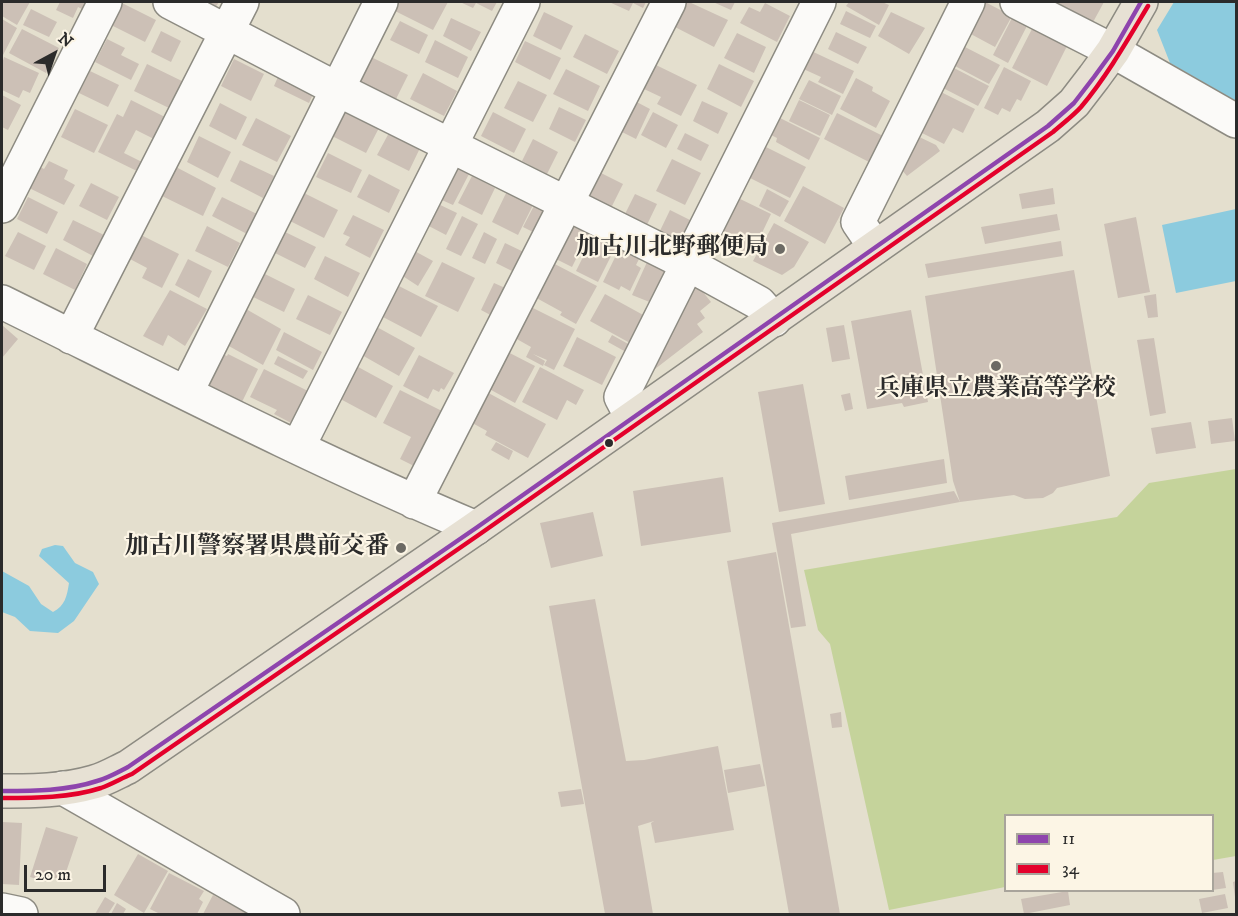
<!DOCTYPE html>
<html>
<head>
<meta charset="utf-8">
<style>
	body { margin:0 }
	#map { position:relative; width:1238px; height:916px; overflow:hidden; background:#e4dfce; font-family:"IM FELL DW Pica",serif }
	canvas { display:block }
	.frame { position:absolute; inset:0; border:3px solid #2b2b2b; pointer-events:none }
	.legend { position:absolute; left:1004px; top:814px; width:210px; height:78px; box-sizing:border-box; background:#fcf5e5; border:2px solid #a8a49b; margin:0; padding:8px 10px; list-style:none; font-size:18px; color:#2b2b2b }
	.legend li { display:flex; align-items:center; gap:12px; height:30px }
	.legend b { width:30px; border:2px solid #a8a49b }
	.north { position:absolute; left:24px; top:24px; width:60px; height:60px; -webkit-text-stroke:4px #fcf5e5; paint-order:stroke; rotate:40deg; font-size:16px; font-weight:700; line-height:24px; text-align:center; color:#2b2b2b }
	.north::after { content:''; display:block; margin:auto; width:21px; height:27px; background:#2b2b2b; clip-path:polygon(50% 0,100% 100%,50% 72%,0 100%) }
	.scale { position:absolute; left:24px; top:865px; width:82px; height:27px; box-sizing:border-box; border:3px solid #2b2b2b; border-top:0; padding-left:8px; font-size:18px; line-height:21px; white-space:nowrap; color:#2b2b2b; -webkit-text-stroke:4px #fcf5e5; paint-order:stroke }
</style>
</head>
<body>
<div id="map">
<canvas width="1238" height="916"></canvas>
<div class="frame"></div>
<ul class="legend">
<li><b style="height:8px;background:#8e44ad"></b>11</li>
<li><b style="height:8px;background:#e4002b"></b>34</li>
</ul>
<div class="north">N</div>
<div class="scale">20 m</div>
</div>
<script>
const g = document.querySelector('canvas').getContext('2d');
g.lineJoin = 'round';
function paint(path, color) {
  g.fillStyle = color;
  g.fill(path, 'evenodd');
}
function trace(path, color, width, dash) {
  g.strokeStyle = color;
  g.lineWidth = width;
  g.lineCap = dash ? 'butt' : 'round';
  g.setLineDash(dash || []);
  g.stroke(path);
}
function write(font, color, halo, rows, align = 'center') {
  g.font = font + ' "IM FELL DW Pica","Noto Serif JP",serif';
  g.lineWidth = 4.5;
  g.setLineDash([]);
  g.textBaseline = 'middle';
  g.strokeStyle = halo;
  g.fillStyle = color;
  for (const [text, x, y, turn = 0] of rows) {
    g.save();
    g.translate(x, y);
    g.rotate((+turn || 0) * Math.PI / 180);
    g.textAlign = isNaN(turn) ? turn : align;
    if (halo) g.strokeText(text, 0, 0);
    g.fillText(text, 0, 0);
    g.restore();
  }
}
const green = new Path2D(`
	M1236,469V856L1213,860L1212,816H1006L1005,887L889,910L830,644L818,630L804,570L1117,517L1149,483Z`);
const water = new Path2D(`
	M1174,2H1236V101L1170,63L1157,30Z
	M1236,209V281L1176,293L1162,225Z
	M55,545L63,546L75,563L93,572L99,584L74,621L58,633L30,631L15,617L2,612V571L29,586L41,604L53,612C65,606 67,596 69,583L39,556L42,549Z`);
const building = new Path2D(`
	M2,2H30L17,25L2,16Z
	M60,2H89L84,10L78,7L73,18L56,10Z
	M202,2H219L215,8Z
	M399,2H448L433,30L395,11Z
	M460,2H497L492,11L476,3L473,8Z
	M609,2H646L643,8L633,3L629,11Z
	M685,2H689L728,20L714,47L673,26Z
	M713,2H735L731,10Z
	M849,2H882L889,5L879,25L846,6Z
	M983,2H985L1012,16L995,47L967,32Z
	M1046,2H1104L1092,24Z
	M122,3L156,20L145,42L111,25Z
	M765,3L790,16L777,42L740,23L749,7L760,12Z
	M31,9L57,22L49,37L23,25Z
	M846,11L876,26L870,38L840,24Z
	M544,12L573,26L561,50L533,36Z
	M891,12L925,28L909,54L878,36Z
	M1013,16L1028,24L1008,63L993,55Z
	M451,18L481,32L471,51L443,36Z
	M2,19L17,28L2,57Z
	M400,21L428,35L419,54L390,40Z
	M1033,27L1068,44L1047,86L1012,68Z
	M22,29L59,48L46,73L9,53Z
	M161,31L181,41L171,62L151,52Z
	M836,32L867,47L858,64L828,49Z
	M737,33L766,47L754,73L724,58Z
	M585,34L619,51L607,74L573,57Z
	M107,39L125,48L121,55L139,64L131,80L95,62Z
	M435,40L468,57L458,78L425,62Z
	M525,41L561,58L550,80L515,62Z
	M965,47L1000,65L989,84L955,66Z
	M807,49L854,71L843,94L818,82L821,77L799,67Z
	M4,57L39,73L30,93L23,90L19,98L2,90V64Z
	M371,57L408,75L395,101L358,83Z
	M234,59L264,74L251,101L221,86Z
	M147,64L184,82L171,109L134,91Z
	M719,64L754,81L741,107L707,89Z
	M656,65L697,85L681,116L657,104L661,97L644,89Z
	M1004,67L1031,81L1021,101L1017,99L1010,112L1002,108L998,115L984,108Z
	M954,68L989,86L978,106L943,88Z
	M566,69L600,86L588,111L553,94Z
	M90,71L119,85L108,107L79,93Z
	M280,72L315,90L309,103L274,86Z
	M423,73L457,91L444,116L410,99Z
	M856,78L873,87L872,91L890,101L876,128L840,109Z
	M809,80L841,96L832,115L799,99Z
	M518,81L547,95L533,122L504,108Z
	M935,89L975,109L963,133L953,128L944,144L914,129Z
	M2,95L21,105L8,130L2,127Z
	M631,99L650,109L636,139L616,129Z
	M131,100L165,117L154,139L136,130L124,153L146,164L141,173L98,152L117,114L123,117Z
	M799,100L830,115L820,136L789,121Z
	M702,101L728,113L718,134L693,121Z
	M220,103L247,117L236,140L209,126Z
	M559,107L586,120L575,142L549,129Z
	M343,108L380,126L366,153L330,135Z
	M75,109L108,125L94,153L61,137Z
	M493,112L526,129L514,153L481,136Z
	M653,112L678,125L666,148L641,135Z
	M837,113L883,136L869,162L824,139Z
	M256,118L291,136L277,162L242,145Z
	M780,118L820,138L809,160L776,142L777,138L771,135Z
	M390,131L421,146L409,171L377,155Z
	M685,133L709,145L701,161L677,149Z
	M911,133L936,145L940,151L907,176L895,162Z
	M199,136L231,152L218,178L187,162Z
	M533,139L558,152L547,174L522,161Z
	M762,145L806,167L790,198L746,176Z
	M328,153L362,170L351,193L316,177Z
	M672,159L701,173L685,205L656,191Z
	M240,160L274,176L263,198L230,181Z
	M49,161L68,170L64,179L75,185L64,205L25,186L36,165L44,169Z
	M451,166L469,174L453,205L435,197Z
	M176,167L216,188L203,216L162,196Z
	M601,173L623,184L610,210L589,199Z
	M369,174L400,190L389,213L357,197Z
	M472,176L495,188L482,215L458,203Z
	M91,183L119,197L107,220L79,206Z
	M510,185L536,199L518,235L492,222Z
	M803,186L844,208L825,244L784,221Z
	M1053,188L1055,204L1022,209L1019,194Z
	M767,189L789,201L780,217L759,206Z
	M304,193L338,210L324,238L290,221Z
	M635,194L657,204L644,231L622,220Z
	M732,195L771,214L751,256L712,238Z
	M28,197L58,212L47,234L17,219Z
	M222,197L259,215L249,235L212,216Z
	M537,200L551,207L537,234L523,227Z
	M434,202L457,213L446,235L423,223Z
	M670,210L692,221L679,247L657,237Z
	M1057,214L1060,230L985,244L981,227Z
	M353,215L384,230L370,258L345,245L350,237L343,234Z
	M462,216L478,224L461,256L446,249Z
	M1136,217L1150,292L1118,298L1104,224Z
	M577,219L592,227L572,267L550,256Z
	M73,220L104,235L93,256L63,240Z
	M774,223L809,242L794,267L782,275L753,261Z
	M207,226L240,243L228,267L195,251Z
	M598,227L613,235L609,243L616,246L598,282L576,271Z
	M281,230L316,247L305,268L271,251Z
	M18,232L46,246L34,270L5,256Z
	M484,232L497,239L485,264L472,258Z
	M141,235L179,254L162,288L142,278L147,268L130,259Z
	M1061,241L1063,256L928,278L925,264Z
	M505,243L530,255L520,275L496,263Z
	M622,243L642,253L636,265L641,268L630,291L621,286L619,290L603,282Z
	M56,248L87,264L75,290L43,274Z
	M409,248L433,261L418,286L395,271Z
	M325,256L360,273L348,297L314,279Z
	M188,259L212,271L199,298L175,285Z
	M549,261L597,286L576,324L560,315L562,312L531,295Z
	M442,262L475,278L458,312L425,296Z
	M647,262L668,271L652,303L632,295Z
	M1074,270L1110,476L1057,488L1053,493L1043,498L1025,499L1014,495L960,502L791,534L806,626L791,628L772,523L954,491L960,502L953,481L925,296Z
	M259,271L295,289L284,312L247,294Z
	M695,282L711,302L700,311L705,318L697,324L703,332L655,369L646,356Z
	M494,283L512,291L498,319L481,310Z
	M397,285L438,306L421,337L383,317L386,310L377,305Z
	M170,290L207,309L185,346L168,335L163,346L143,336Z
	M605,294L645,316L630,343L590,321Z
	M1156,294L1158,317L1148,318L1144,296Z
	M308,295L342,312L330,335L296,319Z
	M239,305L281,329L263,365L218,340Z
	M531,307L575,329L554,370L544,365L547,360L533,354L545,361L543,366L526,357L531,347L515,338Z
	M911,310L928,402L904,407L902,403L867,409L851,321Z
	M2,325L18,339L2,358Z
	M844,325L850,359L832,362L826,328Z
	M375,326L415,348L399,376L360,354Z
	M284,332L322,352L313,370L276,350Z
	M612,335L630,345L626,352L608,342Z
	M577,337L616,357L602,385L563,366Z
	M1154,338L1166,413L1150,416L1137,340Z
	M502,349L535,366L515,403L482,385Z
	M218,352L227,356L228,354L258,369L242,402L202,382Z
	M419,355L454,373L444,390L441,388L439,392L433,389L428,399L403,386Z
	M278,356L308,371L303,379L274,364Z
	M349,362L393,386L376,418L331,394Z
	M540,367L584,390L576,405L567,400L557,420L522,402Z
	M264,369L310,392L293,424L274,414L277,410L250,397Z
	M803,384L825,504L779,512L758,392Z
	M481,389L546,424L528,458L485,435L487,431L465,419Z
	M400,390L444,412L416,467L400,459L411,437L383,423Z
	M850,393L853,409L845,411L841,395Z
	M1232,418L1235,441L1211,444L1208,421Z
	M1191,422L1196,448L1156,454L1151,428Z
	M496,442L513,451L509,460L491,450Z
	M944,459L947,483L849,500L845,476Z
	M723,477L731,532L641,546L633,491Z
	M593,512L603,556L551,568L540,523Z
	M776,552L840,914H789L727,561Z
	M595,599L626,761L644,760L718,746L734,830L655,843L651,823L654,821L638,826L653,914H605L549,606Z
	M841,712L842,727L832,728L830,714Z
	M760,764L765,786L728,793L724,770Z
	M581,789L584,804L561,807L558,792Z
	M2,822L22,823L19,885L2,884Z
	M46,827L78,837L63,881L50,876L48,882L30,877Z
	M138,854L168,871L144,913L114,895Z
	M1223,872L1226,888L1212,890V873Z
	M169,873L204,891L199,899L203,902L197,914H160L150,909Z
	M1236,881V897H1235L1233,882Z
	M1068,891L1070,905L1024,914L1021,899Z
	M1225,894L1228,908L1202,913L1199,899Z
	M213,895L248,914H203Z
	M105,897L115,903L108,914H95Z
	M117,903L126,909L123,914H111Z`);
const minor = new Path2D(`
	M170,2L337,89L688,264L759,303L774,320
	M1017,2L1113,51L1236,121
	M2,206L105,2
	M875,247L858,222L968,2
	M2,302C158,379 315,460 476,528
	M71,337L242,2
	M186,393L381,2
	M632,418L621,397L819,2
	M298,447L523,2
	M414,502L669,2
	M63,788L283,914
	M2,910L21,914`);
const major = new Path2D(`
	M2,791C33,791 63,791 94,782C106,779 117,772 128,767L476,528L1048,126L1074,103L1094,77L1113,51L1141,2`);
const bus1 = new Path2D(`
	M2,791C34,791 67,791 97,781C108,778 118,772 128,767L476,528L1048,126L1074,103L1094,77L1113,51L1141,2`);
const bus2 = new Path2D(`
	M2,798C35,798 70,798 101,788C112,784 122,778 132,774L480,534L1053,132C1062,124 1073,116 1081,107C1107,76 1127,41 1148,6`);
const markers = [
	[780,249,6,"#6c6a64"],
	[996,366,6,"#6c6a64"],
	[609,443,5,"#2b2b2b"],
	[401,548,6,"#6c6a64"]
];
const poiNames = [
	["加古川北野郵便局",768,249],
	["兵庫県立農業高等学校",996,390,"center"],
	["加古川警察署県農前交番",389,548]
];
paint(green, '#c5d39b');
paint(water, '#8ccbde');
paint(building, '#ccc0b6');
trace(minor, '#8d8b82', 36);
trace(major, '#8d8b82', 36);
trace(minor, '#fbfaf8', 33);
trace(major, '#e7e1d4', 33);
trace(bus1, '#8e44ad', 4.5);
trace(bus2, '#e4002b', 4.5);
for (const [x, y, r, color] of markers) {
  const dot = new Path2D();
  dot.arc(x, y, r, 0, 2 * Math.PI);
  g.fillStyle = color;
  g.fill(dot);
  trace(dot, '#fcf5e5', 2);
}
write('bold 24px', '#2b2b2b', '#fcf5e5', poiNames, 'right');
</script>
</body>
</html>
